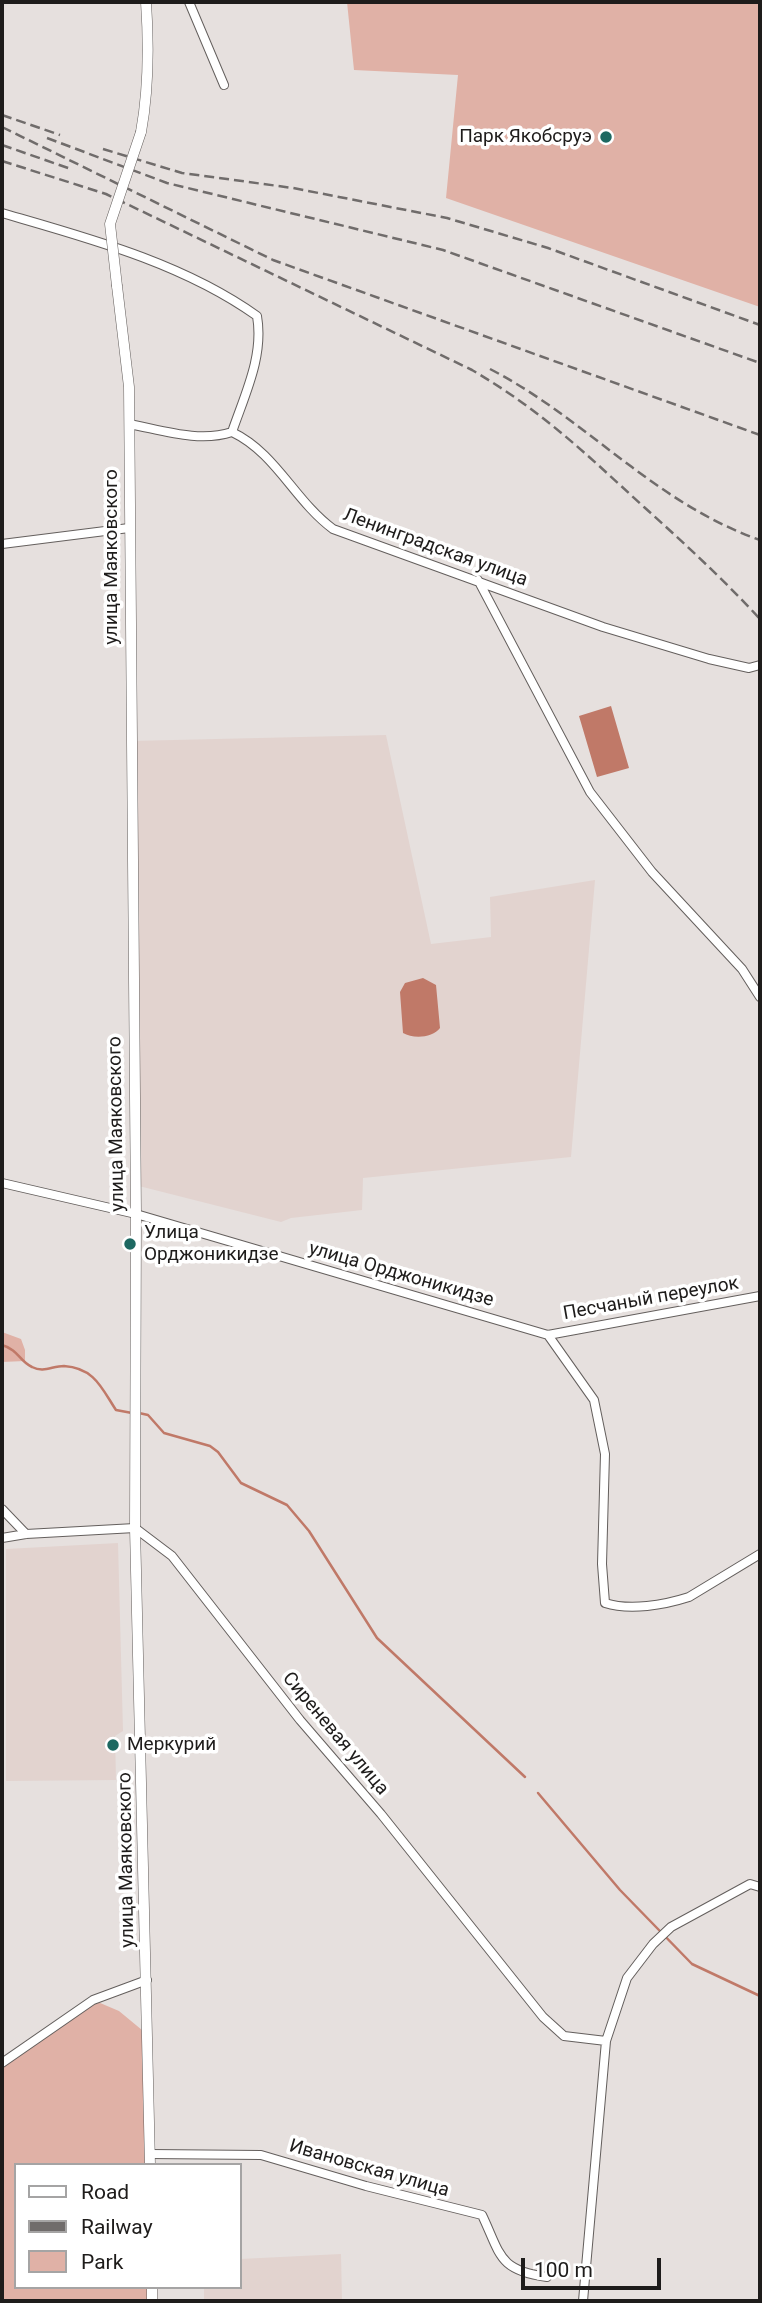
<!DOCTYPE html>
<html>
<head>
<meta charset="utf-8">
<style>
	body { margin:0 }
	#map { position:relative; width:762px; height:2303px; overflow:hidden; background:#e6e0de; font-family:Roboto,sans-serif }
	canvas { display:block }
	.frame { position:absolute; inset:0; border:4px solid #1e1c1b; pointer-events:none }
	.legend { position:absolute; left:14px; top:2163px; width:228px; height:126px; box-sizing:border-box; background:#fff; border:2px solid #a5a4a4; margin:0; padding:9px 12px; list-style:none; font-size:21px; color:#1e1c1b }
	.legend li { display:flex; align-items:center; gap:14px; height:35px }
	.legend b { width:35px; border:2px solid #a5a4a4 }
	.scale { position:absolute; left:521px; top:2258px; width:140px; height:32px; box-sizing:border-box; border:4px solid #1e1c1b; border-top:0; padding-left:9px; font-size:21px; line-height:24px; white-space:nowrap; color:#1e1c1b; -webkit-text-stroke:5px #fff; paint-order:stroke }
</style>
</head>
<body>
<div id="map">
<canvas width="762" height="2303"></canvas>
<div class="frame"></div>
<ul class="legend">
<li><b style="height:9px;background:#fff"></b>Road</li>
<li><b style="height:9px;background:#706c6b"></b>Railway</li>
<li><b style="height:19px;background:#e0b1a6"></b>Park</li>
</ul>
<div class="scale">100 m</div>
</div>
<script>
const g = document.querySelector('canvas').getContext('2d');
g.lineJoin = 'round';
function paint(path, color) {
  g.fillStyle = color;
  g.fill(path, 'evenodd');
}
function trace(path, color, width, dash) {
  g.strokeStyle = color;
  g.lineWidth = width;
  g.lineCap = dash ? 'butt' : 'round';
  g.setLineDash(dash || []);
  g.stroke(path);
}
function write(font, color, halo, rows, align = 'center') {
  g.font = font + ' Roboto,sans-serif';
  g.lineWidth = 7;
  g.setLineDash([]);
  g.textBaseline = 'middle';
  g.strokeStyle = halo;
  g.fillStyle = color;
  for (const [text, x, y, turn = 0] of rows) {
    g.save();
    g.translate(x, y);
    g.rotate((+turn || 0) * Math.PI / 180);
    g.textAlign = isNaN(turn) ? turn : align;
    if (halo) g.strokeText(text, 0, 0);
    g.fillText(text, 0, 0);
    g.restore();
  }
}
const built = new Path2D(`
	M386,735L431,944L491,937L490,897L595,880L571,1157L363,1178L362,1210L291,1218L281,1222L135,1185L131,741Z
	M118,1543L123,1731L115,1736L116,1780L6,1781V1549Z
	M341,2254L342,2301H204V2287H240V2259Z`);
const green = new Path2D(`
	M347,2H760V307L446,198L458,75L354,70Z
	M2,1332L21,1339L25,1350V1361L2,1362Z
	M93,2000L119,2011L148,2035L150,2165H16V2287H152V2301H2V2063Z`);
const water = new Path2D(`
	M611,706L629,768L597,777L579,716Z
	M423,978L436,985L440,1028C433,1038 413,1039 403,1033L400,992L405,983Z`);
const stream = new Path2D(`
	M2,1345C19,1350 19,1361 32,1367C44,1373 52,1366 64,1366C95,1368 102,1389 116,1410L132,1413
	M139,1413L148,1415L164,1433L210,1446L218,1452L241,1483L287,1505L309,1531L377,1638L525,1777
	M538,1793L620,1890L692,1964L760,1996`);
const minor = new Path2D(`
	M189,2L224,85
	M2,213C88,238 183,263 257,316C264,356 245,394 232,432
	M129,424C162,430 199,443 232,432
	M232,432C276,453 294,500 333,529L603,627L709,659L749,668L760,665
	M2,544L129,528
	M478,580L590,792L652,872L742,969L760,997
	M2,1183L136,1214L548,1335
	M548,1335L594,1400L605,1454L602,1564L605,1603C630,1611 664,1605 689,1597L760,1554
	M548,1335L760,1296
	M2,1509L26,1534
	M2,1538L26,1534L135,1528L172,1556L300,1720L381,1814L543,2017L564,2036L606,2041
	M2,2063L93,2000L147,1980
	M150,2154L261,2155L366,2186L482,2215C501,2255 498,2270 547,2277
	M583,2301L606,2041L627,1978L653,1944L671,1927L750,1884L760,1887`);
const tertiary = new Path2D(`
	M141,132C149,88 149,46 146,2
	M117,286L129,387L136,1214L135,1528L150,2165
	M152,2287V2301`);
const rail = new Path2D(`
	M2,115L60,135
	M2,127L273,260L760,435
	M47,138L167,183L443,250L760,363
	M2,145L71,169
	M103,149L182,173L293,188L447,218L548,248L760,325
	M2,161L106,194L472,370C542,411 585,453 644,507C684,543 723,579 760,619
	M490,369C587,419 654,503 760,540`);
const tertiaryBridge = new Path2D(`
	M117,286L110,224L141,132`);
const markers = [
	[606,137,7,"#1d6861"],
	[130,1244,7,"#1d6861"],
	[113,1745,7,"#1d6861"]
];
const poiNames = [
	["Парк Якобсруэ",592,137,"right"],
	["Улица",144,1233],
	["Орджоникидзе",144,1255],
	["Меркурий",127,1745]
];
const streetNames = [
	["Ленинградская улица",435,548,20],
	["улица Маяковского",112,557,-90],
	["улица Маяковского",117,1124,-91],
	["улица Орджоникидзе",401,1275,16],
	["Песчаный переулок",651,1299,-10],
	["Сиреневая улица",335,1734,50],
	["улица Маяковского",127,1860,-91],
	["Ивановская улица",369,2169,16]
];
paint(built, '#e2d3cf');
paint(green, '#e0b1a6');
paint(water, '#c07968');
trace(stream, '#c07968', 2.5);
trace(minor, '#645f5d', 10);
trace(tertiary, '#645f5d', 11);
trace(minor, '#fff', 8);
trace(tertiary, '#fff', 10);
trace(rail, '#706c6b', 2.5, [10, 5]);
trace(tertiaryBridge, '#645f5d', 11, []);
trace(tertiaryBridge, '#fff', 10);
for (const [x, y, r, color] of markers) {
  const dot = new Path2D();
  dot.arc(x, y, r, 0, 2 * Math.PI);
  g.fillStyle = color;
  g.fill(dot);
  trace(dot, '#fff', 2.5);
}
write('19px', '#1e1c1b', '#fff', poiNames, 'left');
write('19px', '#1e1c1b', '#fff', streetNames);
</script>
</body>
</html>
